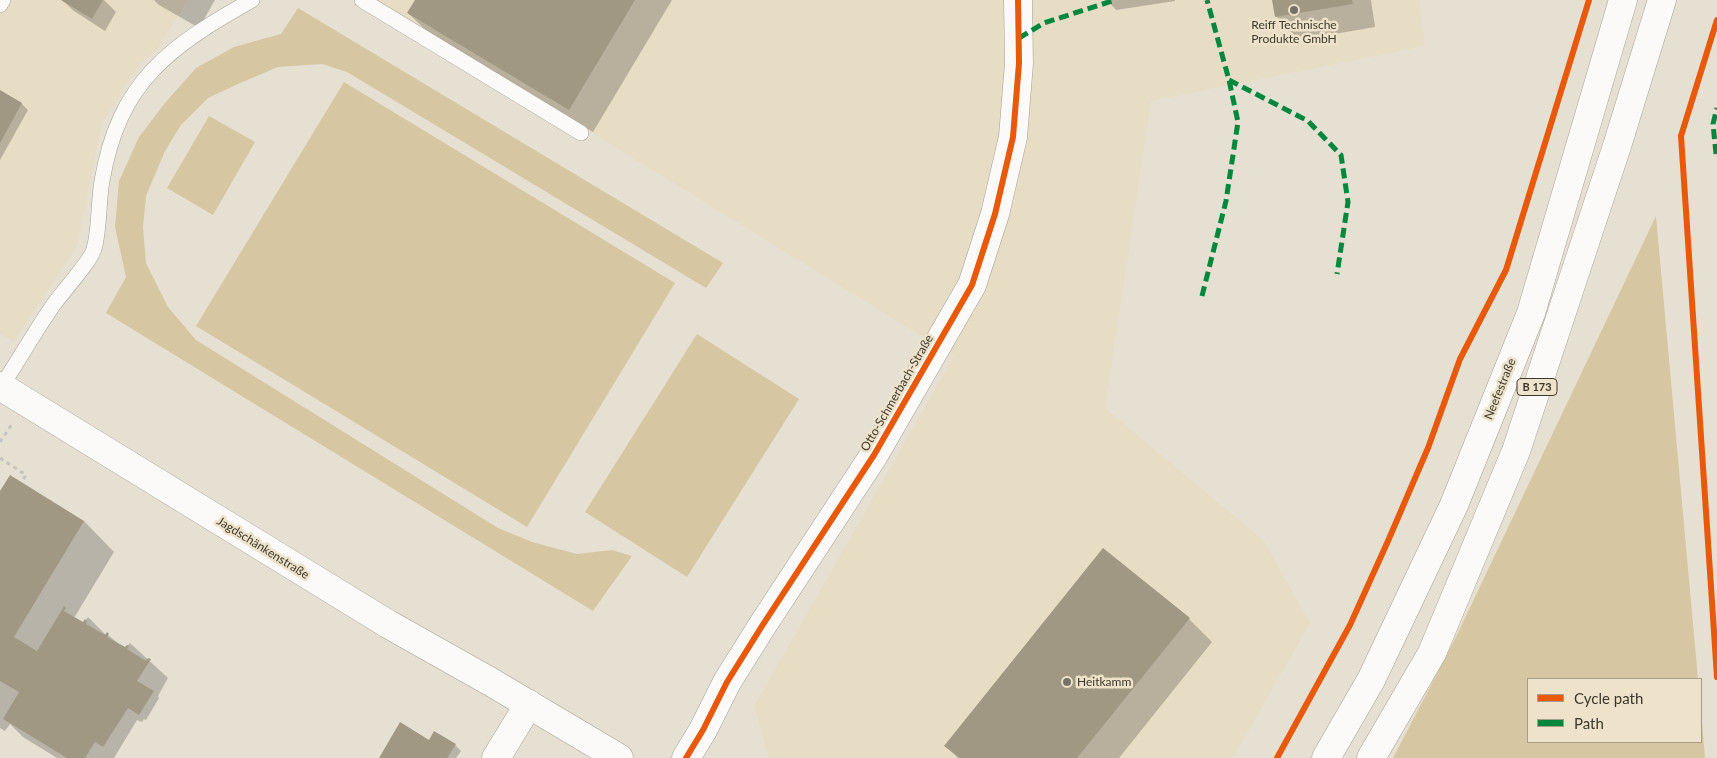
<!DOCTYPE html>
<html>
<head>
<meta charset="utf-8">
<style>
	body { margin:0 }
	#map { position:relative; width:1717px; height:758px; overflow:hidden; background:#e6e0d2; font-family:Lato,sans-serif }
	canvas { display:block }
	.legend { position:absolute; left:1527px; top:678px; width:175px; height:65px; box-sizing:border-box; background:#eee3ca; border:1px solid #a69e8b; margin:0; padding:6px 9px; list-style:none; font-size:15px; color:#3b372d }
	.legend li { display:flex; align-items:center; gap:10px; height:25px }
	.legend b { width:25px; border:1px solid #a69e8b }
</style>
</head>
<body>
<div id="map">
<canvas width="1717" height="758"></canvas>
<ul class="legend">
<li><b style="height:6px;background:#e8590c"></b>Cycle path</li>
<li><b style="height:6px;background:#00873e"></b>Path</li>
</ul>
</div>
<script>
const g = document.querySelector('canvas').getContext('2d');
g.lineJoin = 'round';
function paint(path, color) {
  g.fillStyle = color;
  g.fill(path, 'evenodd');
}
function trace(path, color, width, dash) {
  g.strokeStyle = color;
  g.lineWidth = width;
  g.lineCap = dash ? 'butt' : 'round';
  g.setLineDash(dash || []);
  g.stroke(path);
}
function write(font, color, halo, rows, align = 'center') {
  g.font = font + ' Lato,sans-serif';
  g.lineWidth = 5;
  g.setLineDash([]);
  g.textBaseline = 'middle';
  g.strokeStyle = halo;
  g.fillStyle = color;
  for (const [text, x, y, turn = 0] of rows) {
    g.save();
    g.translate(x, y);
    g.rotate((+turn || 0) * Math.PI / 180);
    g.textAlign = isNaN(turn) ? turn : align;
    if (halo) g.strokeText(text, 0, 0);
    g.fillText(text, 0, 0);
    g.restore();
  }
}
const built = new Path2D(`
	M0,0H188L158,48L138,66L102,123L77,246L14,341L0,334Z
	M377,0H1419L1425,46L1151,101L1105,408L1264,541L1310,623L1233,758H769L754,706L954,356Z`);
const green = new Path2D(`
	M298,8L723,263L706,288L347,72L322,64L278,67L238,84L208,98L181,125L165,151L146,196L143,227L146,263L168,307L196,340L498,528L532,542L577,554L612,550L632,556L593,611L106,313L126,277L115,227L119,181L139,137L165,103L196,68L234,47L281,34Z
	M344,82L675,283L527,527L196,326Z
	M209,116L255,142L213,215L167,188Z
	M1656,216L1698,679H1528V742H1701V710L1705,758H1393L1455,639Z
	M697,334L799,399L687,577L585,512Z`);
const shadow = new Path2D(`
	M62,0H104L116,12L105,31L74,11Z
	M154,0H215L199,28L159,5Z
	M416,0H672L593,132L432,36L408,13Z
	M1107,0H1175V1L1116,10Z
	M1273,0H1371L1375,27L1299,40L1276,16Z
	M0,91L22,104L28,110L0,160Z
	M0,494L84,521L114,552L74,618L83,624L88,617L106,635H108L125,649L130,643L168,678L158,696L159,698L146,720L144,719L142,722L137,720L114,758H57L23,737L10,724L5,731L0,728Z
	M1189,619L1212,642L1119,758H958L946,746Z
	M430,741L455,745L461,751L456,758H380Z`);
const building = new Path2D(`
	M61,0H103L92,19Z
	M415,0H635L569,110L407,13Z
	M1272,0H1352L1353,4L1275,17Z
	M0,90L22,103L0,143Z
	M10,475L84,521L14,637L37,651L64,606L66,608L64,611L83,622L85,619L87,621L86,624L105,635L107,632L109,634L107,637L125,647L127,645L129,646L127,649L146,661L148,658L151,659L137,681L154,691L139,715L128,708L103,747L95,742L85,758H67L3,719L19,692L0,681V491Z
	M1103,548L1190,618L1077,758H960L944,746Z
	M400,722L429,740L434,731L456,744L447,758H379Z`);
const path = new Path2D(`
	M0,442L12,424
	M0,458L26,475L22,482`);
const service = new Path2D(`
	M362,0L581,133
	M0,5L3,0
	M1,387C19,360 35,331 54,304C62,293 92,259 94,249C100,228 98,203 102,181C119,81 169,47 252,0`);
const minor = new Path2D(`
	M496,758L529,704
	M686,758L703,730L727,682L762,626L874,455L972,285L995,214L1013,137L1019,63L1018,0`);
const secondary = new Path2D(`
	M0,386L388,624L491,682L619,758`);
const primary = new Path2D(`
	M1326,758L1371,680L1454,505L1531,313L1623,0
	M1371,758L1432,653L1516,451L1617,146L1662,0`);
const quiet = new Path2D(`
	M1019,38L1044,23L1115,0
	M1229,80L1308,121L1341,155L1348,202L1337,274
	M1716,154L1713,124L1717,108
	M1202,296L1226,201L1238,122L1229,80L1207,0`);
const cycleway = new Path2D(`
	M1717,20L1681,136L1717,677
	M686,758L703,730L727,682L762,626L874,455L972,285L995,214L1013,137L1019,63L1018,0
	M1277,758L1350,625L1388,541L1428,448L1460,359L1506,270L1589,0`);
const markers = [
	[1294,10,5,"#777267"],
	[1067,682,5,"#777267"]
];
const shields = [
	[1537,387,40]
];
const shieldNames = [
	["B 173",1537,387]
];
const poiNames = [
	["Reiff Technische",1294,25],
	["Produkte GmbH",1294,39],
	["Heitkamm",1077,682,"left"]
];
const streetNames = [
	["Neefestraße",1500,389,-68],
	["Otto-Schmerbach-Straße",897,393,-60],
	["Jagdschänkenstraße",263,548,32]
];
paint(built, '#e7dcc4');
paint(green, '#d7c6a2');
paint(shadow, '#0003');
paint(building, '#a19883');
trace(service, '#a39f94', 16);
trace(minor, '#a39f94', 29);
trace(secondary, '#a39f94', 29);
trace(primary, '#a39f94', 29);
trace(path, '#c5c3bf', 3, [4, 4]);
trace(service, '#fbfaf8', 15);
trace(minor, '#fbfaf8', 28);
trace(secondary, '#fbfaf8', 28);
trace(primary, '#fbfaf8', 28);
trace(quiet, '#00873e', 5, [10, 5]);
trace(cycleway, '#e8590c', 6);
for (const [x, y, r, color] of markers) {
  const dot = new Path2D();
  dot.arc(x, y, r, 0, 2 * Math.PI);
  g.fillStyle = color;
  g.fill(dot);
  trace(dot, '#eee3ca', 2);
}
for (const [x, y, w] of shields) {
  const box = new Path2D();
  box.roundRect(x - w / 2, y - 8.5, w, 17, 4);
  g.fillStyle = '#eee3ca';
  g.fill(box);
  trace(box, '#3b372d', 1);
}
write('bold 11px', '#3b372d', null, shieldNames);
write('12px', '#3b372d', '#eee3ca', poiNames);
write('12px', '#3b372d', '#eee3ca', streetNames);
</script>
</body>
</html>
